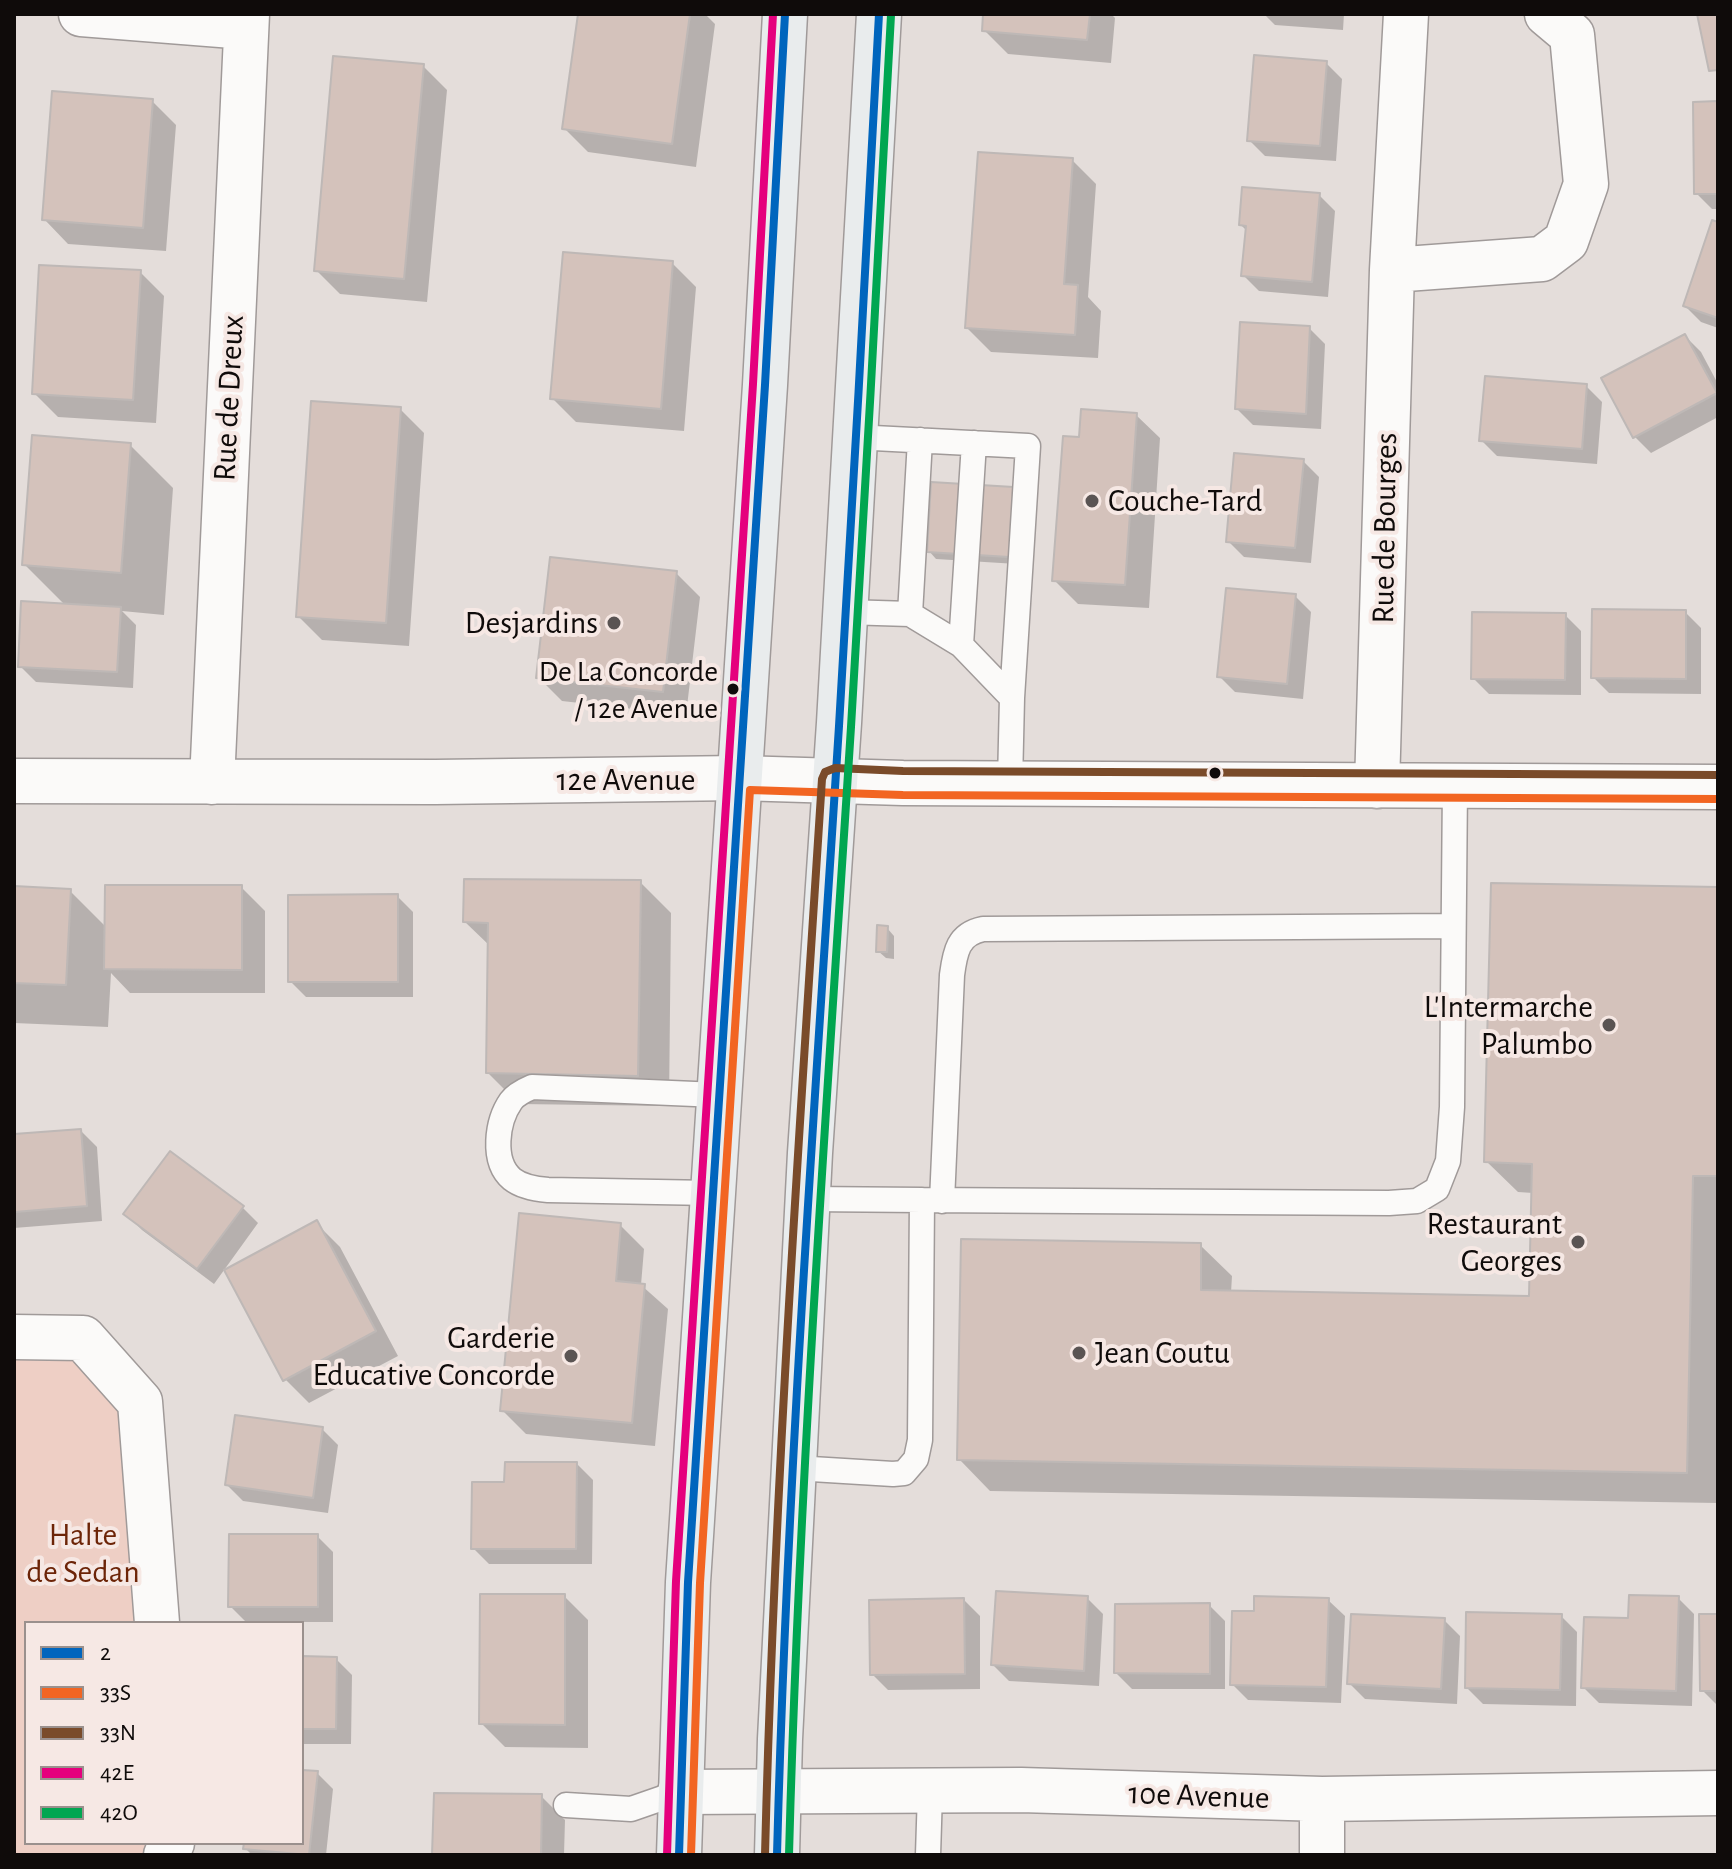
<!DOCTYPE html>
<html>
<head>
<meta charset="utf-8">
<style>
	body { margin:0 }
	#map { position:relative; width:1732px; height:1869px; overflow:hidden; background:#e4ddda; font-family:"Alegreya Sans",sans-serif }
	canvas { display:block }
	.frame { position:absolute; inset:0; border:16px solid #0f0b0a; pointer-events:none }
	.legend { position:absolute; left:24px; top:1621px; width:280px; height:224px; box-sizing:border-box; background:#f6e8e4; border:2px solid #9a908d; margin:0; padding:10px 14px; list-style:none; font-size:24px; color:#0f0b0a }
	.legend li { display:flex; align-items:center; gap:16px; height:40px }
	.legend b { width:40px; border:2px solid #9a908d }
</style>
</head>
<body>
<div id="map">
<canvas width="1732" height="1869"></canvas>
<div class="frame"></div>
<ul class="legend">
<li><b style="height:10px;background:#0065bd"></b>2</li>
<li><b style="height:10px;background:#f26522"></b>33S</li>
<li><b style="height:10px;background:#7a4b2a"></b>33N</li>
<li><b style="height:10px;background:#e5007d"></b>42E</li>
<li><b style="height:10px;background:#00a651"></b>42O</li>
</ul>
</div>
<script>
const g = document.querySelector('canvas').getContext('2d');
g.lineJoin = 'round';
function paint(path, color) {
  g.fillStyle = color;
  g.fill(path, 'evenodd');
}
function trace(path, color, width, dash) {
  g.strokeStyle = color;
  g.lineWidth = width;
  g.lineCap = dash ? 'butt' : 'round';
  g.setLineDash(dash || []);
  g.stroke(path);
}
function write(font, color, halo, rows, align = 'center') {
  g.font = font + ' "Alegreya Sans",sans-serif';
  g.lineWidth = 8;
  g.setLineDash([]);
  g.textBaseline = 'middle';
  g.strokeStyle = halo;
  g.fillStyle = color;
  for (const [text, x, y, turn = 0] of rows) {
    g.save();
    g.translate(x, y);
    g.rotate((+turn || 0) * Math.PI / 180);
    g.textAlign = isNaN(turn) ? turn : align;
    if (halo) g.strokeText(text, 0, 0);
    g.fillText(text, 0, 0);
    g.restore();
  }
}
const green = new Path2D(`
	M14,1337L83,1338L140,1402L157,1623H26V1843H172L166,1855H14Z`);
const shadow = new Path2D(`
	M580,14H705L715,24L696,167L588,152L564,128Z
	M985,14H1111L1115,18L1111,63L1008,54L984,30Z
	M1264,14H1344L1343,30L1275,25Z
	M1326,63L1342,79L1336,161L1265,156L1249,140Z
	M423,66L447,90L427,302L340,294L316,270Z
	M152,101L176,125L166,251L68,244L45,220Z
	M1718,103V209H1712L1696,193Z
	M1072,160L1096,184L1088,297L1101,311L1098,358L991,352L967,328Z
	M1319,195L1335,211L1328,297L1259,291L1243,275L1247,231L1241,225Z
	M1718,224V328L1701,322L1685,306Z
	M672,263L696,287L684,431L576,422L552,398Z
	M140,272L164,296L156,423L58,417L34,393Z
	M1309,328L1325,344L1321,429L1253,425L1237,409Z
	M1685,336L1701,352L1718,384V417L1651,453L1635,437Z
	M1586,386L1602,402L1597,464L1497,456L1481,440Z
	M400,409L424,433L409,646L322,640L298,616Z
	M1136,415L1160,438L1149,608L1078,604L1054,580L1081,439Z
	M130,445L173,488L164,615L122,611L136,625L133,688L36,682L20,666L66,606L24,564Z
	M1303,461L1319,477L1311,563L1244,557L1228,541Z
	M1029,490L1037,498L1033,565L936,559L929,551Z
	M676,573L700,597L686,715L562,701L538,677Z
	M1295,596L1311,612L1303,699L1235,692L1219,676Z
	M1685,612L1701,628V694L1609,693L1593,677Z
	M1565,615L1581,631V695L1489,694L1473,678Z
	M640,882L671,913L669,1106L519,1104L488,1073L490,946L465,922Z
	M241,887L265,911V993H130L111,973L108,1027L14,1023V888L70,891L107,928Z
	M1718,889L1717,1503L990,1491L959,1459L1200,1245L1232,1276L1231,1293L1531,1298L1533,1193L1518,1192L1486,1161Z
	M397,896L413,912V997H306L290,981Z
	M887,928L894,936V959L886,958L878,951Z
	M81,1131L97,1147L102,1221L14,1228V1136Z
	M242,1207L258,1223L214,1284L142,1230L126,1214Z
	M316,1223L340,1247L398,1356L309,1403L285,1379Z
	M620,1225L644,1249L641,1285L668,1309L655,1446L526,1434L502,1410Z
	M322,1429L338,1445L328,1513L243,1501L227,1485Z
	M577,1464L593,1480L592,1564H489L473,1548L506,1484Z
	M317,1536L333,1552V1622H246L230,1606Z
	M564,1596L588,1620V1748L505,1747L481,1723Z
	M1087,1598L1103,1614L1099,1686L1009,1681L993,1665Z
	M1678,1598L1694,1614L1692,1706L1599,1703L1583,1687Z
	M964,1600L980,1616V1689L888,1690L872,1674Z
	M1328,1600L1345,1616L1341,1703L1248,1700L1232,1684L1255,1613Z
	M1209,1605L1225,1621V1689H1132L1116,1673Z
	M1561,1616L1577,1632L1576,1706L1483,1704L1467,1688Z
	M1718,1616V1706L1702,1690Z
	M1444,1620L1460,1636L1457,1704L1365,1699L1349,1683Z
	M302,1658L336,1659L352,1675L351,1744H302Z
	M302,1772L317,1773L333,1789L326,1855H252L245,1848L246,1843H302Z
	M541,1796L565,1820L564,1855H434Z`);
const building = new Path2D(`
	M578,14H690L672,144L562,129Z
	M983,14H1090L1087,40L982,31Z
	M1697,14H1718V70L1709,71Z
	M1254,55L1327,61L1320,146L1247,141Z
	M333,56L424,64L404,279L314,271Z
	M52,91L153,99L143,228L42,220Z
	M1718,101V194H1694L1693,102Z
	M978,152L1073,158L1064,284L1078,285L1075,335L965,328Z
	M1242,187L1320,193L1312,282L1241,276L1246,226L1239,225Z
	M1712,220L1718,222V318L1683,306Z
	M563,252L673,261L661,409L550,399Z
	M39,265L141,270L133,400L32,394Z
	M1240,322L1310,326L1306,414L1235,409Z
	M1685,334L1717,393L1633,438L1601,378Z
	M1485,376L1587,384L1582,449L1479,441Z
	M311,401L401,407L386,623L296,617Z
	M1081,409L1137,413L1125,585L1052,581L1063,436L1079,437Z
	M32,435L131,443L121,573L22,565Z
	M1234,453L1304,459L1295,548L1226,542Z
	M931,482L1030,488L1026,558L927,552Z
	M550,557L677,571L663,692L536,678Z
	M1226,588L1296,594L1287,684L1217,677Z
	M21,601L121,607L117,672L18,667Z
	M1592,609L1686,610V679L1591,678Z
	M1472,612L1566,613L1565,680L1471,679Z
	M464,879L641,880L638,1076L486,1073L488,923L463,922Z
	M1491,883L1718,887V1176H1693L1687,1473L957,1460L961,1239L1201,1243V1290L1529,1296L1532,1164L1484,1162Z
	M105,885H242V970L104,969Z
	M14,886L71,889L66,985L14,983Z
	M398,894V982H288V895Z
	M877,925L888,926L887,952H876Z
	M81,1129L87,1206L14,1212V1134Z
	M170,1151L244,1206L197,1269L123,1214Z
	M519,1213L621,1223L616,1281L645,1284L632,1423L500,1411Z
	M317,1220L376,1331L283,1381L224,1270Z
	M235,1415L323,1427L313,1498L225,1485Z
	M505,1462H577L576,1549H471L472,1482H504Z
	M229,1534H318V1607H228Z
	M996,1591L1088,1596L1084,1671L991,1665Z
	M480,1594H565V1725L479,1724Z
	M1629,1595L1679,1596L1676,1691L1581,1688L1584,1617L1628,1618Z
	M1254,1596L1329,1598L1326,1687L1230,1685L1232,1611H1254Z
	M964,1598L965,1674L870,1675L869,1600Z
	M1210,1603V1674L1114,1673L1115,1604Z
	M1466,1612L1562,1614L1560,1690L1465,1688Z
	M1351,1614L1445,1618L1441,1689L1347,1684Z
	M1699,1614H1718V1691H1700Z
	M302,1656L337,1657L336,1729H302Z
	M302,1770L318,1771L309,1855L243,1849L244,1843H302Z
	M434,1793L542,1794L541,1855H432Z`);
const lane = new Path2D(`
	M854,437L1028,446L1012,698L1010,783
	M845,612L910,614L961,645L1012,698
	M910,614L920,440
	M961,645L974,443
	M711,1193L548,1190C535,1189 522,1187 512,1179C491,1161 497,1121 511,1101C516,1094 525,1090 532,1087L718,1095
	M808,1199L922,1200
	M942,1201L952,975C955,952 958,934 983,929L1453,926
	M795,1468L893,1474L904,1473L916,1459L920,1440L922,1200L1389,1203L1417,1201L1437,1189L1448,1161L1452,1107L1455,785
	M566,1805L631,1809L680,1792
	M928,1855L930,1792`);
const street = new Path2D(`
	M81,14L246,27
	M1392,270L1542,259L1566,241L1586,184L1572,35L1547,14
	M14,781L435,782L739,778L903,783L1718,787
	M212,782L247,14
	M1377,786L1392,270L1406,14
	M14,1337L83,1338L140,1402L157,1623
	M680,1792L1021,1790L1322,1799L1718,1793
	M166,1855L172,1843
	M1322,1855V1799`);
const secondary = new Path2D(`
	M679,1855L688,1582L765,385L785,14
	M777,1855L780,1739L810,1153L839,723L879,14`);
const bus1 = new Path2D(`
	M679,1855L688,1582L765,385L785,14
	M777,1855C787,1478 815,1102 839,726C854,489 866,251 879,14`);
const bus2 = new Path2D(`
	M691,1855L700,1583L750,790L903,795L1718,799`);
const bus3 = new Path2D(`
	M765,1855C774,1496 799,1137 822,779L825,772L835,768L903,771L1718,775`);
const bus4 = new Path2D(`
	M667,1855L676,1581L753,384L773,14`);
const bus5 = new Path2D(`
	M789,1855C799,1478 827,1103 851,727C866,490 878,252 891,15`);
const markers = [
	[1092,501,8,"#5a5453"],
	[614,623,8,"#5a5453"],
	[733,689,7,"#0f0b0a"],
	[1215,773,7,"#0f0b0a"],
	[1609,1025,8,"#5a5453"],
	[1578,1242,8,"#5a5453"],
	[1079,1353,8,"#5a5453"],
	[571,1356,8,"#5a5453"]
];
const busNames = [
	["De La Concorde",718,672],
	["/ 12e Avenue",718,709]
];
const streetNames = [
	["Rue de Dreux",229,398,-87],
	["Rue de Bourges",1385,528,-89],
	["12e Avenue",626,780],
	["10e Avenue",1199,1796,2]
];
const poiNames = [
	["Couche-Tard",1108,501,"left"],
	["Desjardins",598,623],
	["L'Intermarche",1593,1007],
	["Palumbo",1593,1044],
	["Restaurant",1562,1224],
	["Georges",1562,1261],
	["Garderie",555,1338],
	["Educative Concorde",555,1375],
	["Jean Coutu",1095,1353,"left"]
];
const parkNames = [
	["Halte",83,1535],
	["de Sedan",83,1572]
];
paint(green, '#eecfc5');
paint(shadow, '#0003');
paint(building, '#d4c2bb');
trace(building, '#beb8b6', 2);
trace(lane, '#a09a99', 27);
trace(street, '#a09a99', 47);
trace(secondary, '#a09a99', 47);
trace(lane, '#fbfaf9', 24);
trace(street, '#fbfaf9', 44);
trace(secondary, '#e9eced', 44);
trace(bus1, '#0065bd', 8);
trace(bus2, '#f26522', 8);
trace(bus3, '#7a4b2a', 8);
trace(bus4, '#e5007d', 8);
trace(bus5, '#00a651', 8);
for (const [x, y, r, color] of markers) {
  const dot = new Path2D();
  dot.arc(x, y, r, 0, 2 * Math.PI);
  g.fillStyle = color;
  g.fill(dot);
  trace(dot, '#f6e8e4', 3);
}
write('30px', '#0f0b0a', '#f6e8e4', busNames, 'right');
write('32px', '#0f0b0a', '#f6e8e4', streetNames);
write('32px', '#0f0b0a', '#f6e8e4', poiNames, 'right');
write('32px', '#6c2407', '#f6e8e4', parkNames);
</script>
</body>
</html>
